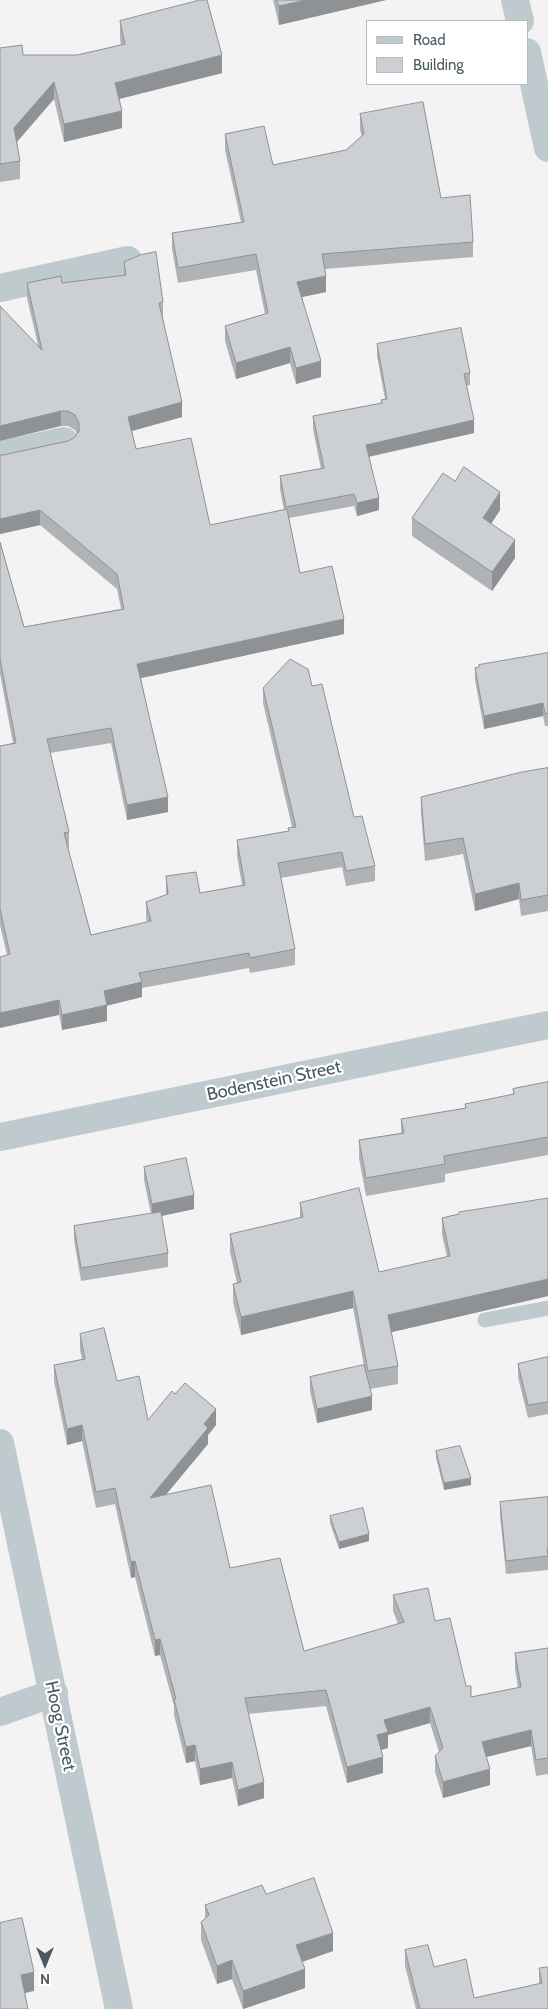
<!DOCTYPE html>
<html>
<head>
<meta charset="utf-8">
<style>
	body { margin:0 }
	#map { position:relative; width:548px; height:2009px; overflow:hidden; background:#f4f2f3; font-family:Cabin,sans-serif }
	canvas { display:block }
	.legend { position:absolute; left:366px; top:20px; width:162px; height:65px; box-sizing:border-box; background:#fff; border:1px solid #b7bdbf; margin:0; padding:6px 9px; list-style:none; font-size:15px; color:#4a5a60 }
	.legend li { display:flex; align-items:center; gap:10px; height:25px }
	.legend b { width:25px; border:1px solid #b7bdbf }
	.north { position:absolute; left:20px; top:1939px; width:50px; height:50px; -webkit-text-stroke:4px #fff; paint-order:stroke; rotate:180deg; font-size:14px; font-weight:700; line-height:20px; text-align:center; color:#4a5a60 }
	.north::after { content:''; display:block; margin:auto; width:18px; height:22px; background:#4a5a60; clip-path:polygon(50% 0,100% 100%,50% 72%,0 100%) }
</style>
</head>
<body>
<div id="map">
<canvas width="548" height="2009"></canvas>
<ul class="legend">
<li><b style="height:6px;background:#becace"></b>Road</li>
<li><b style="height:14px;background:#ccd0d4"></b>Building</li>
</ul>
<div class="north">N</div>
</div>
<script>
const g = document.querySelector('canvas').getContext('2d');
g.lineJoin = 'round';
function trace(path, color, width, dash) {
  g.strokeStyle = color;
  g.lineWidth = width;
  g.lineCap = dash ? 'butt' : 'round';
  g.setLineDash(dash || []);
  g.stroke(path);
}
function paint(path, color) {
  g.fillStyle = color;
  g.fill(path, 'evenodd');
}
function write(font, color, halo, rows, align = 'center') {
  g.font = font + ' Cabin,sans-serif';
  g.lineWidth = 4.5;
  g.setLineDash([]);
  g.textBaseline = 'middle';
  g.strokeStyle = halo;
  g.fillStyle = color;
  for (const [text, x, y, turn = 0] of rows) {
    g.save();
    g.translate(x, y);
    g.rotate((+turn || 0) * Math.PI / 180);
    g.textAlign = isNaN(turn) ? turn : align;
    if (halo) g.strokeText(text, 0, 0);
    g.fillText(text, 0, 0);
    g.restore();
  }
}
const service = new Path2D(`
	M485,1320L548,1308`);
const minor = new Path2D(`
	M515,0L520,21
	M527,52L548,148
	M0,288L128,260
	M0,455L64,441
	M0,1137L548,1025
	M0,1443L119,2009
	M0,1712L54,1693`);
const wall = new Path2D(`
	M273,0H386L279,25Z
	M120,21L222,73L119,99L122,128L64,142L54,99L17,142L20,161V179L0,182V48L23,55H77L121,45L120,39Z
	M360,114L441,198L473,242V257L325,269L326,292L302,297L321,377L296,384L290,363L236,379L225,341V326L265,314L256,270L178,283L172,249V233L241,222L225,150V134L273,165L346,150L362,137L360,130Z
	M124,262L163,302V318L182,417L132,431L136,449L210,525L284,510L280,489V476L321,469L313,429V416L381,403V400L385,399L377,356V344L470,373V385L466,386L474,433L369,457L379,510L357,516L354,506L289,518L300,573L344,634L141,678L168,812L127,820L111,743L50,753L69,832V848H68L91,935L147,922L146,917V902L166,895V876L200,893L242,885L237,856V840L288,831V828L292,827L263,703V688L312,686L354,817L375,866V881L346,886L342,867L281,878L295,949V965L250,973L249,968L142,988V997L107,1005V1021L62,1030L59,1015L7,955L0,925V746L13,743L0,674V542L24,627L121,609L117,589L40,525L0,534V455H3L68,441L74,438L77,434L75,430L68,426H61L38,345L27,298V283H62L124,275Z
	M500,510L491,524L515,558L492,591L412,536V518Z
	M548,653V726H545L543,716L484,729L475,680V668L479,667V665Z
	M548,768V911L521,916L519,899L475,911L463,854L425,861L421,813V797Z
	M548,1082V1155L445,1174V1182L366,1196L359,1158V1140L401,1133V1119L465,1108V1104L513,1095V1089Z
	M144,1167L194,1209L161,1216L168,1253V1267L81,1281L74,1240V1226L151,1214L144,1180Z
	M300,1203L379,1272L447,1257L442,1235V1218L459,1214V1212L548,1296L391,1332L398,1366V1384L370,1389L372,1410L317,1423L310,1391V1377L364,1366L353,1308L241,1335L233,1302V1284L237,1283L230,1252V1234L300,1218Z
	M80,1334L148,1420L216,1425L208,1435V1444L166,1494L230,1568L304,1651L398,1624L393,1611V1595L435,1621L471,1697L518,1688L515,1669V1653L548,1648V1774L536,1776L531,1746L486,1757L490,1785L443,1798L435,1772V1756L439,1752L430,1723L388,1735V1748L381,1750L383,1773L347,1783L326,1706L248,1714L264,1798L238,1806L232,1778L200,1785L195,1761L186,1763L174,1715V1706L160,1655L155,1656L135,1577L131,1578L115,1504L96,1508L82,1441L67,1445L54,1381V1365L82,1359L80,1350Z
	M548,1357V1414L528,1418L518,1377V1364Z
	M436,1451L471,1485L444,1490L436,1458Z
	M548,1497V1570L506,1574L500,1516V1502Z
	M330,1516L369,1541L339,1549L330,1523Z
	M266,1894L333,1951L302,1962L305,1988L243,2009L232,1979L217,1984L201,1940V1922L205,1919V1905Z
	M405,1950L434,1967L474,1998L539,1984V1968L548,2009H416L405,1966Z`);
const shadedWall = new Path2D(`
	M306,0H386L279,25V6Z
	M222,55V73L115,100V83Z
	M54,82V99L14,145V128Z
	M122,111V128L64,142V124Z
	M326,276V292L297,298V282Z
	M290,347V363L236,379V363Z
	M321,361V377L296,384V368Z
	M182,402V417L128,432V417Z
	M61,411V426L0,441V426Z
	M474,420V433L366,457V445Z
	M500,492V510L483,536V518Z
	M379,498V510L357,516V503Z
	M40,510V525L0,534V519Z
	M515,540V558L492,591V572Z
	M344,619V634L137,679V664Z
	M543,703V716L484,729V716Z
	M168,797V812L127,820V805Z
	M519,883V899L475,911V894Z
	M142,982V997L106,1006L107,1005V1021L62,1030V1015L104,991Z
	M59,1000V1015L0,1028V1013Z
	M194,1195V1209L152,1218V1204Z
	M548,1279V1296L388,1333V1315Z
	M353,1291V1308L241,1335V1317Z
	M372,1396V1410L317,1423V1409Z
	M216,1409V1425L208,1435V1444L150,1514V1498L204,1424Z
	M82,1425V1441L67,1445V1429Z
	M471,1478V1485L444,1490V1483Z
	M369,1534V1541L339,1549V1542Z
	M135,1561V1577L131,1578V1562Z
	M160,1639V1655L155,1656V1640Z
	M430,1707V1723L388,1735V1748L377,1751V1735L384,1720Z
	M531,1730V1746L482,1758V1742Z
	M195,1745V1761L186,1763V1747Z
	M383,1757V1773L347,1783V1767Z
	M232,1762V1778L200,1785V1769Z
	M490,1769V1785L443,1798V1782Z
	M264,1782V1798L238,1806V1790Z
	M333,1933V1951L296,1964V1945Z
	M232,1960V1979L217,1984V1966Z
	M305,1969V1988L243,2009V1991Z
	M34,1972V1991L21,1994V1975Z`);
const building = new Path2D(`
	M200,0H207L222,55L115,83L122,111L64,124L54,82L14,128L20,161L0,164V48L22,45L23,55H77L125,44L120,21Z
	M277,0H306L279,6Z
	M423,102L441,198L470,195L473,242L322,254L326,276L297,282L321,361L296,368L290,347L236,363L225,326L268,313L256,254L178,268L172,233L244,222L225,134L264,126L273,165L346,150L364,134L360,114Z
	M156,252L163,302L159,303L182,402L128,417L136,449L191,438L210,525L287,509L300,573L332,566L344,619L137,664L168,797L127,805L111,728L47,739L69,832L64,833L91,935L151,921L146,902L168,894L166,876L196,872L200,893L245,885L237,840L289,831L288,828L296,827L263,688L290,659L308,669L312,686L322,684L354,817L362,816L375,866L346,871L342,852L278,863L295,949L250,958L249,953L139,973L142,982L104,991L107,1005L62,1015L59,1000L0,1013V957L10,954L0,909V746L16,743L0,659V542L24,627L124,609L117,574L40,510L0,519V455H3L68,441L74,438L79,431V423L75,415L68,411H61L0,426V306L42,350L27,283L61,276L62,283L126,275L124,262L140,255Z
	M461,328L470,373L464,374L474,420L366,445L379,498L357,503L354,494L286,507L280,476L324,468L313,416L382,403L381,400L387,399L377,344Z
	M464,467L500,492L483,518L515,540L492,572L412,518L443,473L455,481Z
	M548,653V713L545,714L543,703L484,716L475,668L479,667V665Z
	M548,768V895L521,900L519,883L475,894L463,838L425,844L421,797L522,772Z
	M548,1082V1137L444,1156L445,1164L366,1178L359,1140L404,1133L401,1119L466,1108L465,1104L514,1094L513,1089Z
	M186,1158L194,1195L152,1204L144,1167Z
	M359,1188L379,1272L450,1256L442,1218L459,1214V1212L548,1198V1279L388,1315L398,1366L368,1371L353,1291L241,1317L233,1284L241,1282L230,1234L303,1217L300,1203Z
	M161,1212L168,1253L81,1268L74,1226Z
	M104,1328L117,1381L139,1376L148,1420L172,1391L175,1394L185,1383L216,1409L204,1424L208,1428L150,1498L211,1485L230,1568L280,1558L304,1651L404,1622L393,1595L428,1588L435,1621L450,1618L466,1686H471V1697L521,1687L515,1653L548,1648V1758L536,1760L531,1730L482,1742L490,1769L443,1782L435,1756L443,1748L430,1707L384,1720L388,1732L377,1735L383,1757L347,1767L326,1690L245,1698L264,1782L238,1790L232,1762L200,1769L195,1745L186,1747L174,1699H176L160,1639L155,1640L135,1561L131,1562L115,1488L96,1492L82,1425L67,1429L54,1365L85,1359L80,1334Z
	M548,1357V1402L528,1405L518,1364Z
	M364,1365L372,1396L317,1409L310,1377Z
	M460,1446L471,1478L444,1483L436,1451Z
	M548,1497V1548H547L548,1556L506,1561L500,1502Z
	M363,1508L369,1534L339,1542L330,1516Z
	M314,1878L333,1933L296,1945L305,1969L243,1991L232,1960L217,1966L201,1922L209,1915L205,1905L262,1885L266,1894Z
	M22,1918L34,1972L21,1975L28,2009H0V1923Z
	M428,1945L434,1967L466,1959L474,1998L542,1983L539,1968L548,1967V2009H420L405,1950Z`);
const streetNames = [
	["Bodenstein Street",274,1081,-12],
	["Hoog Street",60,1726,78]
];
trace(service, '#becace', 15);
trace(minor, '#becace', 28);
paint(wall, '#afb3b6');
paint(shadedWall, '#8f9294');
paint(building, '#ccd0d4');
trace(building, '#8f9294', 1);
write('18px', '#4a5a60', '#fff', streetNames);
</script>
</body>
</html>
